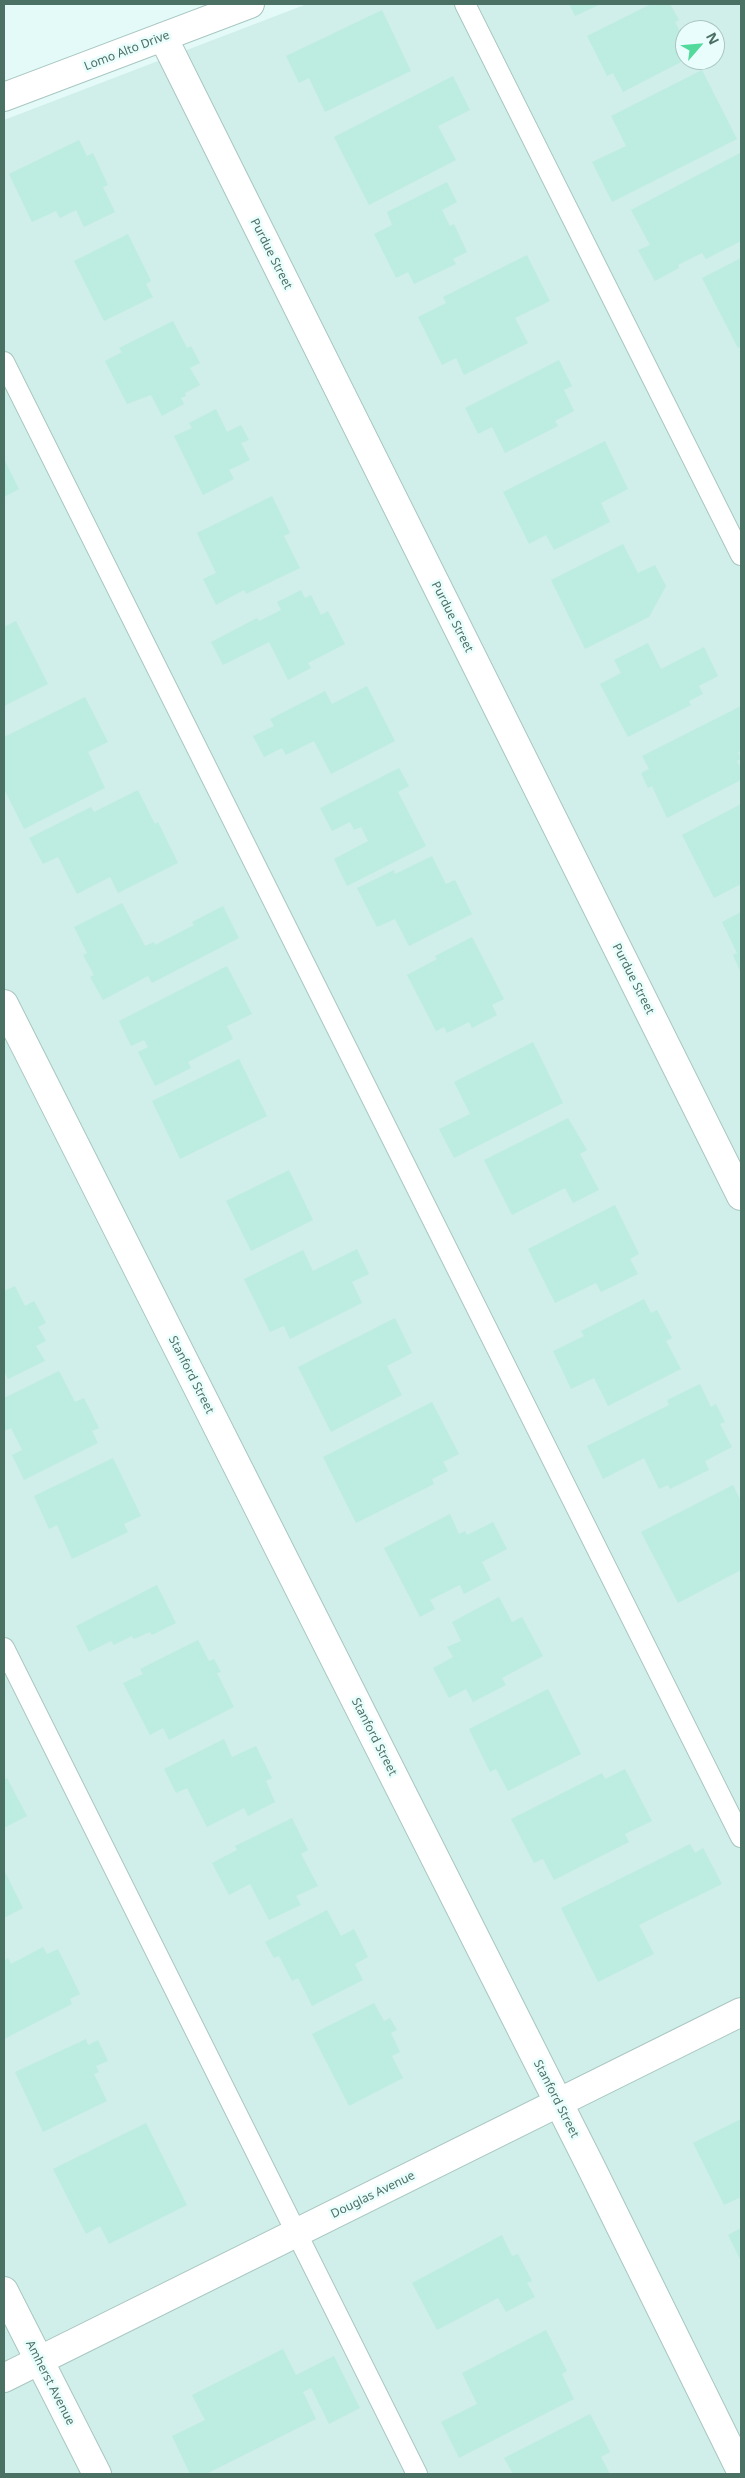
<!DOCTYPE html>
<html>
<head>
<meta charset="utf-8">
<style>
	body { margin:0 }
	#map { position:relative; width:745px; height:2478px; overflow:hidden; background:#e3faf9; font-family:"Noto Sans",sans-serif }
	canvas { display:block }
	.frame { position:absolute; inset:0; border:5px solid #4b7064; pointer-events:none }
	.north { position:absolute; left:675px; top:20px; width:50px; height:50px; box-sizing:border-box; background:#e9fdfc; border:1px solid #aac5bf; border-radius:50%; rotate:63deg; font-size:14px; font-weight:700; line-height:20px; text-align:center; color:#4b7064 }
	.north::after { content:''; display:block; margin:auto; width:18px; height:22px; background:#52da9c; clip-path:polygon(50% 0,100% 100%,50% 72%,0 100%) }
</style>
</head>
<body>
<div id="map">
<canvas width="745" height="2478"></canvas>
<div class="frame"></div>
<div class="north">N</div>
</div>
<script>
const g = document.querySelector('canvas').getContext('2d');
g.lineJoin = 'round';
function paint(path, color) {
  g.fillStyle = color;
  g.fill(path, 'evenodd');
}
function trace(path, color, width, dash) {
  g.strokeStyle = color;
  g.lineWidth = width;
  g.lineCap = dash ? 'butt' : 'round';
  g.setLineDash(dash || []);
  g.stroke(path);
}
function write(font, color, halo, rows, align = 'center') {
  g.font = font + ' "Noto Sans",sans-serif';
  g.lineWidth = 5;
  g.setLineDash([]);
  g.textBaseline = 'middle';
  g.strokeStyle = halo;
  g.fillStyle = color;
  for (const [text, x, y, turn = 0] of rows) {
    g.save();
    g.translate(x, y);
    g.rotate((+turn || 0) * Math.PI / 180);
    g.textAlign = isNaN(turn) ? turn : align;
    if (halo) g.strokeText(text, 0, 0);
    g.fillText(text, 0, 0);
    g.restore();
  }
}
const residential = new Path2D(`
	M307,4H741V2474H4V120ZM685,30H715V60H685Z`);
const building = new Path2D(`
	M569,4H601L575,16Z
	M651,4H670L679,20L675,22L685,41V60L623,92L613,73L607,76L587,36Z
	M382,10L411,71L325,112L309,78L299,83L286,56Z
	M702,70L737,139L612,202L592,162L626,146L611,116Z
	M453,76L470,110L438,126L456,160L369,205L334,137Z
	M79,140L87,156L93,153L108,185L103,187L115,212L84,227L76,210L60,218L56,211L32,222L9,174Z
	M740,153L741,241L706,259L702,253L678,265L679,268L655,281L638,250L650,245L631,210Z
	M447,182L457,202L442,210L450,226L454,224L467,252L453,259L456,264L414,284L408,272L396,278L374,234L392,225L387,212Z
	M128,234L151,281L146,284L153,297L104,321L74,261Z
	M527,255L550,301L515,318L528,343L464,375L456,358L442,365L418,317L446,303L443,297Z
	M741,258V346L738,348L702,278Z
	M173,321L187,348L191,346L200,363L190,368L200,385L185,393L186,396L181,398L184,404L162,416L151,395L127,404L105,361L122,352L119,348Z
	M559,360L572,386L564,390L574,411L555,421L558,426L505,453L492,427L478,434L465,408Z
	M216,409L227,432L241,425L249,440L241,443L250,460L229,470L234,479L203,495L174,436L192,428L189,423Z
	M605,441L628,489L601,503L610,522L554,550L546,535L529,544L503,492Z
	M4,459L19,489L4,497Z
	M272,496L290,533L284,536L300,568L246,594L244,590L216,605L203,579L216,573L197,533Z
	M623,544L638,573L655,565L666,586L649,617L585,649L551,580Z
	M301,590L305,598L311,595L321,615L328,611L345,644L308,663L311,668L288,680L269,642L223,665L211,642L257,618L259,621L281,610L277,602Z
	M16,621L48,684L4,706V627Z
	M648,643L661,669L704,647L718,676L699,686L703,694L689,701L691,705L628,737L600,684L621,673L614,660Z
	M367,686L395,741L331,774L314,741L286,755L282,748L264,757L253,736L274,726L270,719L325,691L332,704Z
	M85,697L108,742L88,752L105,788L24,829L4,789V737Z
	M741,706V751L738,752L741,759L737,761L741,768V780L667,818L652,786L648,788L641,773L649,769L642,756Z
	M399,768L409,786L398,792L426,846L347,886L334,859L368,841L361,827L354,830L350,822L332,831L320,808Z
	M138,790L155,824L158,822L178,863L118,893L110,877L77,894L58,857L43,864L29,838L91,807L94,812Z
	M741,804V884L714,898L682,835Z
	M432,856L446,884L455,880L472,914L409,946L395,919L377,927L357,888L394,870L395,874Z
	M122,903L145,946L154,942L155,945L194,925L192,922L223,906L239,938L152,983L148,976L103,1000L90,977L94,975L83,955L87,953L74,927Z
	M741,912V973L733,955L737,953L722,922Z
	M472,937L504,999L492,1005L497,1015L472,1028L469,1022L447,1033L444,1027L436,1031L407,975L437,959L435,956Z
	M227,966L252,1014L227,1026L233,1039L188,1062L191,1068L155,1086L138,1052L148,1047L144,1040L131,1046L119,1021Z
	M533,1042L563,1103L454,1158L439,1129L470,1114L454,1082Z
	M239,1059L267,1116L180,1159L152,1101Z
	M568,1118L587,1150L580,1154L599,1190L573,1203L565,1188L512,1215L484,1160Z
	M289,1170L313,1220L251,1251L226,1201Z
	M615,1205L639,1254L630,1259L638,1274L601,1292L596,1283L555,1303L528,1249Z
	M357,1249L369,1274L352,1282L362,1303L290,1339L284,1326L270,1332L244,1279L303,1250L313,1271Z
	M15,1286L25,1306L34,1301L46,1323L38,1327L46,1341L36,1346L45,1361L8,1379L4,1370V1291Z
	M644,1299L651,1313L657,1310L672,1338L666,1341L681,1369L608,1406L594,1378L571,1389L553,1351L584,1336L581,1331Z
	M395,1318L412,1353L387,1366L402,1395L331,1432L298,1367Z
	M59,1371L75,1402L84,1398L99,1428L92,1431L98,1443L24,1480L12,1455L22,1450L11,1428L4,1431V1398Z
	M700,1384L711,1407L716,1404L725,1422L720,1424L732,1447L705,1461L709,1470L670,1489L668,1485L659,1489L644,1458L603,1479L587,1446L669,1405L667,1400Z
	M432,1402L459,1454L443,1462L448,1471L432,1479L434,1484L356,1523L323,1457Z
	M113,1458L141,1516L124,1524L128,1532L72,1559L57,1525L49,1529L34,1496Z
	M733,1485L741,1501V1570L678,1603L641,1532Z
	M450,1514L459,1534L465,1531L467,1535L493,1522L507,1549L482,1562L491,1580L464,1594L460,1585L430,1600L435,1609L420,1617L384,1548Z
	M157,1585L176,1623L152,1635L150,1632L134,1639L132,1636L114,1645L111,1641L89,1652L76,1626Z
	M499,1597L512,1622L522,1617L543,1656L502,1678L506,1685L473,1702L466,1689L449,1698L433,1668L453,1657L447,1647L461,1641L452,1622Z
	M198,1640L209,1661L214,1659L221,1672L217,1673L234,1707L169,1740L163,1728L150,1735L123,1683L143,1674L140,1669Z
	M548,1689L581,1754L508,1791L496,1769L490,1772L469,1729Z
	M224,1739L232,1757L256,1746L272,1778L266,1781L275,1802L248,1816L244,1808L207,1827L187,1788L176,1793L164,1769Z
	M625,1769L652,1821L625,1834L629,1842L554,1880L543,1859L534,1863L511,1819L602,1773L605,1779Z
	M7,1778L27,1816L4,1828V1780Z
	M292,1818L308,1850L301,1854L318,1886L296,1896L301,1905L269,1920L250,1884L229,1895L212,1863L237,1850L235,1846Z
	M690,1844L695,1853L703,1848L722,1884L639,1925L654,1954L598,1982L561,1908Z
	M4,1870L23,1908L4,1918Z
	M327,1910L341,1936L354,1929L368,1957L355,1964L363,1980L312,2006L298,1978L292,1981L279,1956L274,1958L265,1942Z
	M43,1947L47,1954L58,1949L80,1994L70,1999L72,2004L4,2039V1961L8,1958L11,1964Z
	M374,2003L384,2021L390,2018L397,2030L391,2033L400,2052L392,2056L403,2078L349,2106L312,2034Z
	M86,2039L88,2045L98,2040L108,2061L96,2066L99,2072L94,2074L107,2101L43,2132L15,2072Z
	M741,2119V2197L724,2205L693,2143Z
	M146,2123L187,2205L109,2244L100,2226L86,2234L53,2169Z
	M741,2228V2261L728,2235Z
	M502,2235L512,2256L518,2254L532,2281L527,2283L535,2297L506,2312L498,2298L437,2330L412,2283Z
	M546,2330L567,2371L562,2374L574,2399L459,2458L441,2422L477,2404L462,2373Z
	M283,2349L296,2375L334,2356L360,2408L329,2424L311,2388L303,2392L316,2419L206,2474H190L172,2436L205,2420L192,2395Z
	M590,2414L610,2452L601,2457L610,2474H513L504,2458Z`);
const service = new Path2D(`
	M465,4L741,555
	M4,362L741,1837
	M4,1648L417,2474`);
const minor = new Path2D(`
	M163,37L741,1196
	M4,1004L590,2165L741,2471
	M4,2291L97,2474`);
const tertiary = new Path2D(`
	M4,97L250,4
	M4,2378L741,2012`);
const streetNames = [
	["Lomo Alto Drive",127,51,-21],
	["Purdue Street",271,254,63],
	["Purdue Street",452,617,63],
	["Purdue Street",633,979,63],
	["Stanford Street",191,1375,63],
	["Stanford Street",374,1737,63],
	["Stanford Street",556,2099,63],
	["Douglas Avenue",373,2195,-26],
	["Amherst Avenue",50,2383,63]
];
paint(residential, '#d0eeea');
paint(building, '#bdede0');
trace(service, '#a9c7c0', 22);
trace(minor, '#a9c7c0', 30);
trace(tertiary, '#a9c7c0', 30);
trace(service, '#fff', 20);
trace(minor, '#fff', 28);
trace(tertiary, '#fff', 28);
write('12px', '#4b7064', '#e9fdfc', streetNames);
</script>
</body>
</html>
